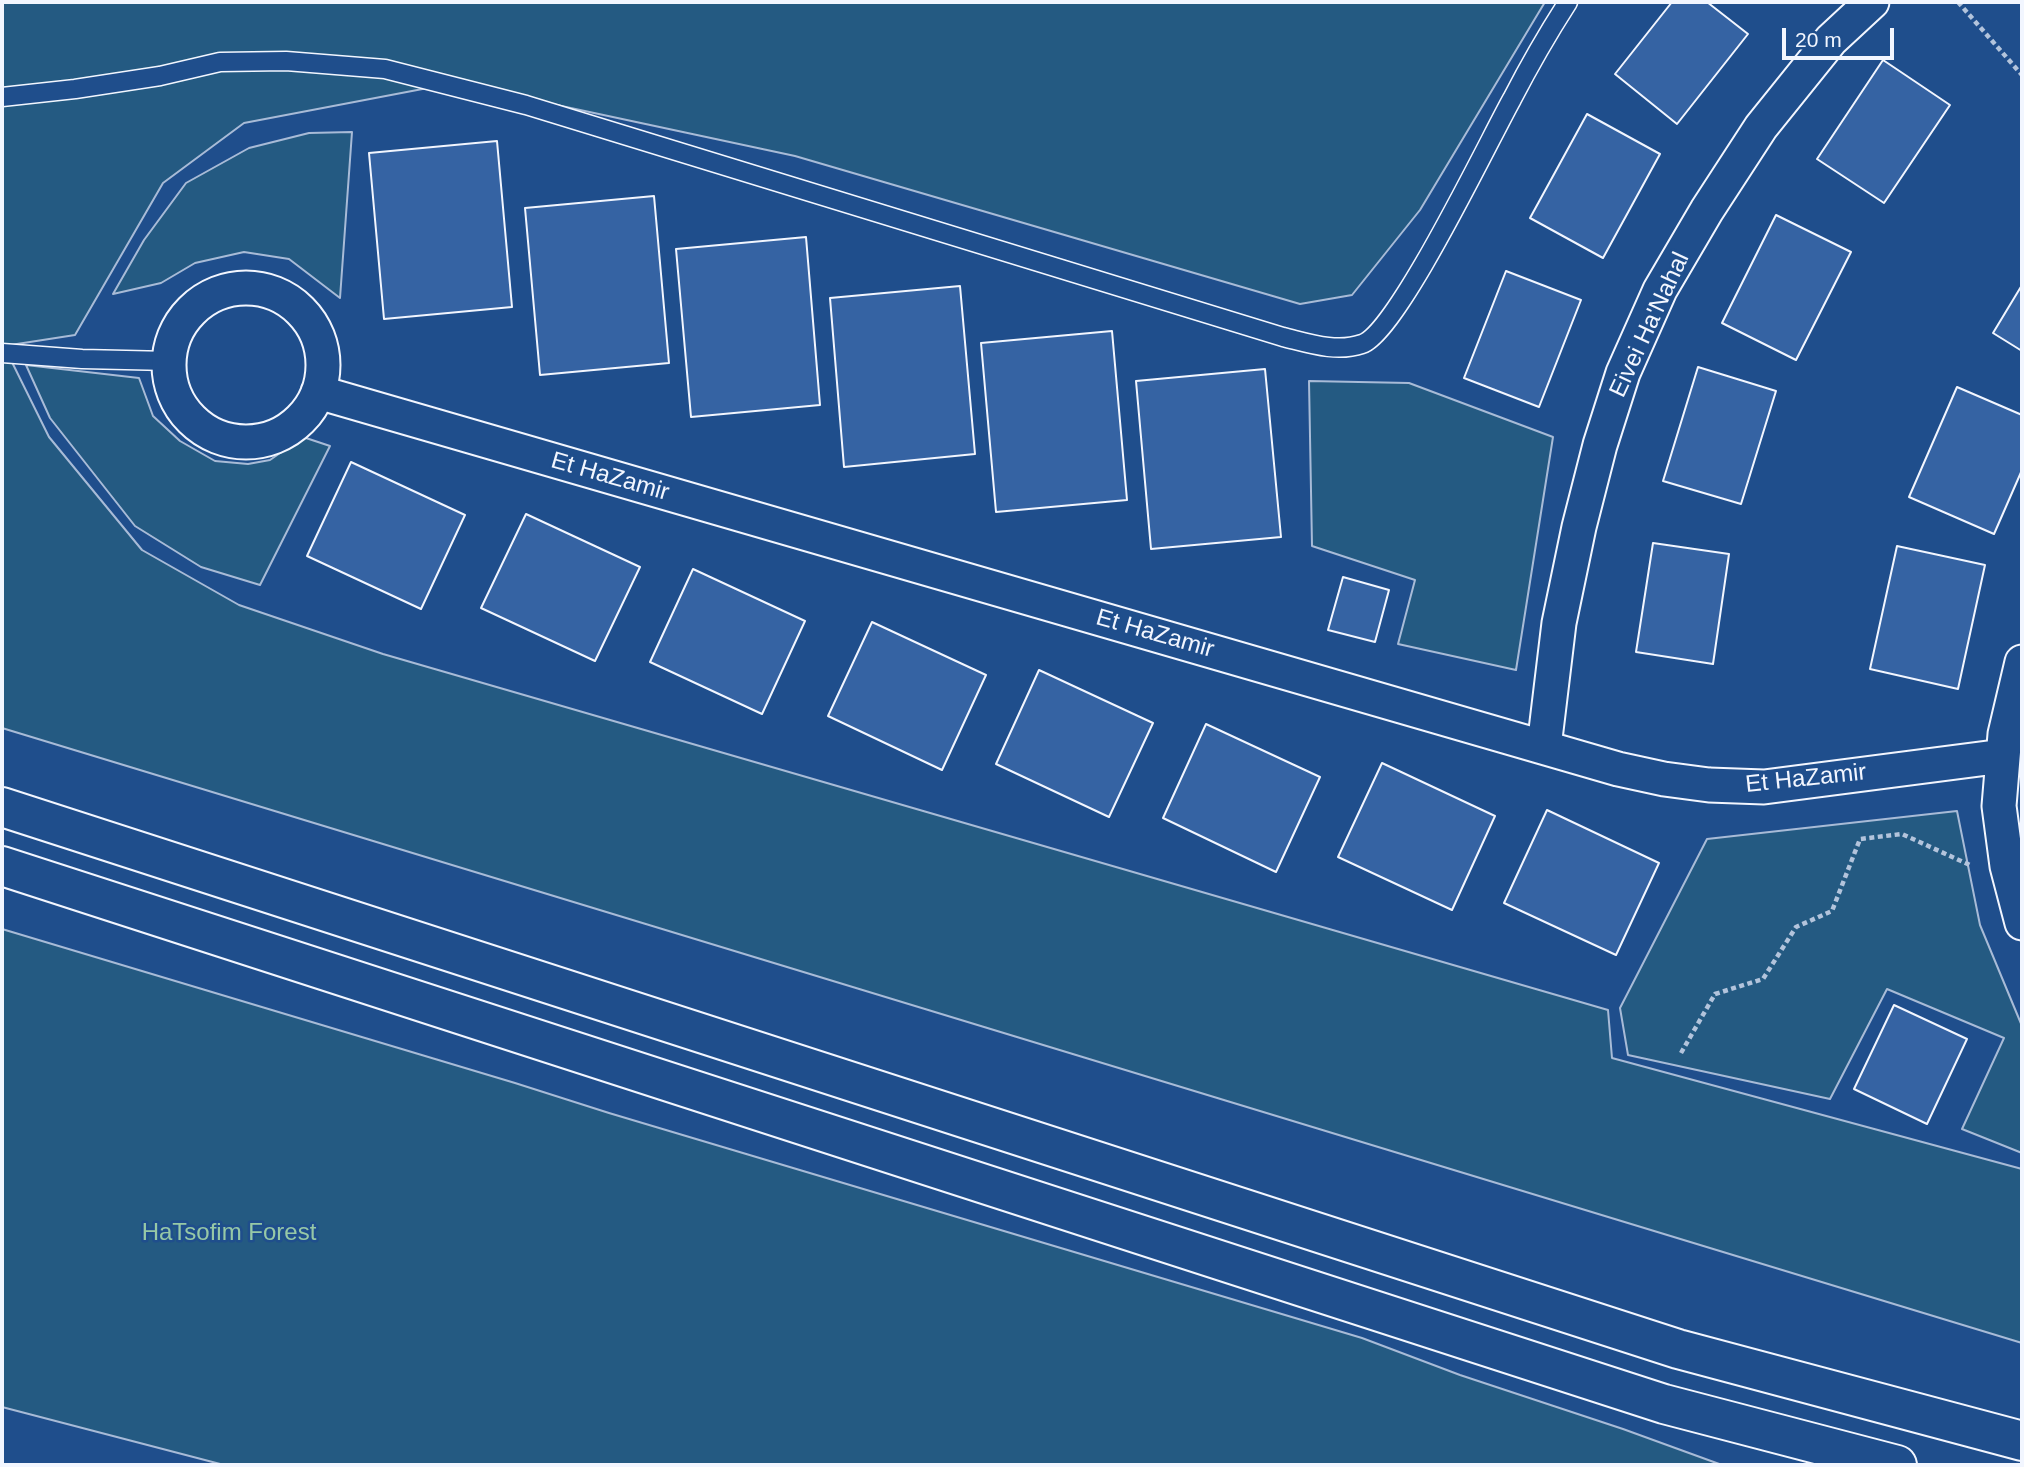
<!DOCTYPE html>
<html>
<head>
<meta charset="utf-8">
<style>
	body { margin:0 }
	#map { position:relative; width:2024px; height:1467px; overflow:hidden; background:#1f4e8c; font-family:Helvetica,sans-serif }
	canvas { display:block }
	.frame { position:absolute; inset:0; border:4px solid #f2f6ff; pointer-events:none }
	.scale { position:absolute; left:1782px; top:28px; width:112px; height:32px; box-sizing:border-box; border:4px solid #f2f6ff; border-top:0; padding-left:9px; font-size:21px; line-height:24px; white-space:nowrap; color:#f2f6ff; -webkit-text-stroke:5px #1f4e8c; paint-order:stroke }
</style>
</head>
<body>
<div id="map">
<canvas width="2024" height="1467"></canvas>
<div class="frame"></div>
<div class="scale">20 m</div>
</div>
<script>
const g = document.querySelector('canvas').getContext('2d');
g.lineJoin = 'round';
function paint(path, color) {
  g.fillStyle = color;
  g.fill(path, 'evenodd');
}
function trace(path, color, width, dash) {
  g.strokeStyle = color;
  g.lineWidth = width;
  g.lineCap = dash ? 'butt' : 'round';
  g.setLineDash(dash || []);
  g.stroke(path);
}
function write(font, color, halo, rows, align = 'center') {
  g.font = font + ' Helvetica,sans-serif';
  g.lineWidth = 5;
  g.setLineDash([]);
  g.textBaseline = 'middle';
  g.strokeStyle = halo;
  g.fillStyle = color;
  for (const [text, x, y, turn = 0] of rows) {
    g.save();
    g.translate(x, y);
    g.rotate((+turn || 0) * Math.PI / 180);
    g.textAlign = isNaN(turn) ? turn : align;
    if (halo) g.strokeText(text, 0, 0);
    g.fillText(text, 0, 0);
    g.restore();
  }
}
const green = new Path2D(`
	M2,2H1545L1420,210L1352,295L1300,304L795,156L454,83L244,123L163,183L75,335L4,346L49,437L142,550L239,605L383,654L1608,1010L1612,1058L2022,1169V1343L2,728Z
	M352,132L340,298L289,259L244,252L195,263L161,283L113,294L144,240L186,183L249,148L309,133Z
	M26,365L139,378L153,416L180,441L215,461L248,464L270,460L303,437L330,446L260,585L201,567L135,526L50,418Z
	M1309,381L1409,383L1553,437L1516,670L1398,644L1415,580L1312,546Z
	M1957,811L1980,925L2022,1026V1153L1962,1129L2004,1038L1887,989L1830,1099L1628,1055L1620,1008L1707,839Z
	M2,929L515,1083L609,1113L1362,1338L1460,1375L1623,1429L1722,1465H224L2,1407Z`);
const building = new Path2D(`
	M1672,2H1707L1748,34L1677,124L1615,74Z
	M1883,60L1950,105L1884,203L1817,159Z
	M1587,114L1660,154L1603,258L1530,218Z
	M497,141L512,307L384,319L369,153Z
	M654,196L669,363L540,375L525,208Z
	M1776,215L1851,252L1796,360L1722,323Z
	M806,237L820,405L691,417L676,249Z
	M1506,271L1581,300L1539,407L1464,378Z
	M2022,285V351L1993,333Z
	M960,286L975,454L844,467L830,298Z
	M1112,331L1127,500L996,512L981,343Z
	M1698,367L1776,391L1741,504L1663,481Z
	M1265,369L1281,537L1151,549L1136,381Z
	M1957,387L2022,415V470L1994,534L1909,497Z
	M351,462L465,515L421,609L307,556Z
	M526,514L640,567L595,661L481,608Z
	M1653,543L1729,554L1713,664L1636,652Z
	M1897,546L1985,565L1958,689L1870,669Z
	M693,569L805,621L762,714L650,662Z
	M1343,577L1389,590L1375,642L1328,630Z
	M872,622L986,675L942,770L828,716Z
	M1039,670L1153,723L1109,817L996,764Z
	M1206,724L1320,777L1276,872L1163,818Z
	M1382,763L1495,816L1452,910L1338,857Z
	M1547,810L1659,863L1616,955L1504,903Z
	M1894,1005L1967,1039L1927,1124L1854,1089Z`);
const path = new Path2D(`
	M1958,2L2022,75
	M1681,1053L1715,994L1763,979L1796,927L1832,911L1860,839L1902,834L1972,866`);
const service = new Path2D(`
	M2,97L75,89L160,76L220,62L286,61L385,69L526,105L1283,337C1308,343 1336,353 1362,344C1397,333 1489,140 1512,99C1529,66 1548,33 1568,2
	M2,353L82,359L169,361`);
const minor = new Path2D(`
	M169 365a77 77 0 1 1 154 0a77 77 0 1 1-154 0Z
	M318,392L1618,769L1664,779L1709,785L1764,787L2003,756
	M2022,662L2005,734L1999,806L2007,866L2022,923
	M1544,747L1559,623L1579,527L1600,445L1623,373L1660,290L1707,210L1761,127L1831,40L1872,2`);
const primary = new Path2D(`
	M2,807L1678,1349L2022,1441
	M2,866L1664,1404L1897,1465`);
const streetNames = [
	["Eivei Ha'Nahal",1650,325,-65],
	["Et HaZamir",610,477,16],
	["Et HaZamir",1155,634,16],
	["Et HaZamir",1806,779,-6]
];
const parkNames = [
	["HaTsofim Forest",229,1233]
];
paint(green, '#245a82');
trace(green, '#a8bbd7', 2);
paint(building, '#3563a3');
trace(building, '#f2f6ff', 2);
trace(service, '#f2f6ff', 21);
trace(minor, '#f2f6ff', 37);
trace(primary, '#f2f6ff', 42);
trace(path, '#b3c4dc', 4.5, [5, 3.5]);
trace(service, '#1f4e8c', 18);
trace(minor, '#1f4e8c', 33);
trace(primary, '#1f4e8c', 38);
write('24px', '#f2f6ff', '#1f4e8c', streetNames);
write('24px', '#97c8a6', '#1f4e8c', parkNames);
</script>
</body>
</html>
